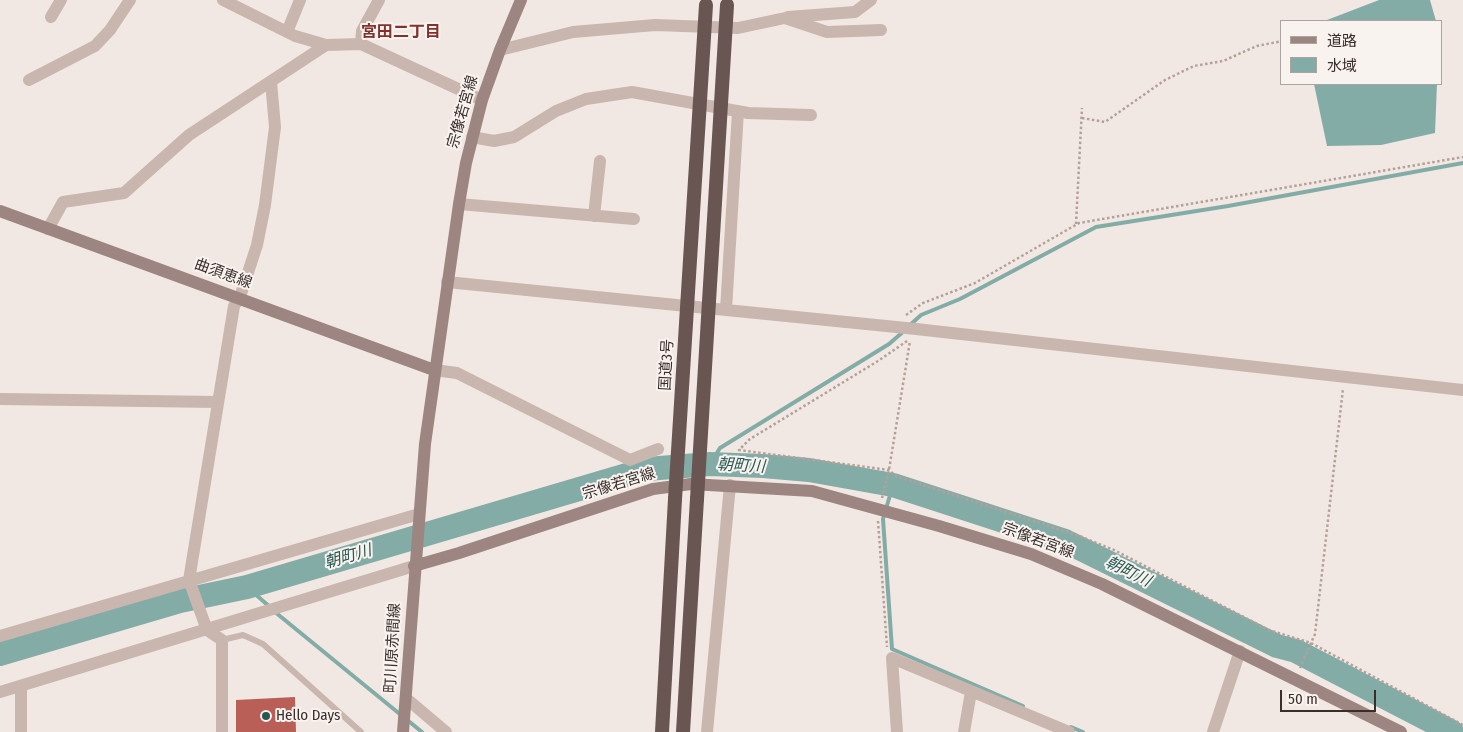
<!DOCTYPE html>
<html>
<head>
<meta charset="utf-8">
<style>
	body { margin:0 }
	#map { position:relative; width:1463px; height:732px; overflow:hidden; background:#f2e8e3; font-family:"Fira Sans Condensed","Noto Sans JP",sans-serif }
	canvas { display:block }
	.legend { position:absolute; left:1280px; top:20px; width:162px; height:65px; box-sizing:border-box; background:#f9f3ef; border:1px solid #aca4a1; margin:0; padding:6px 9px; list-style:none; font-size:15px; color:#392e2c }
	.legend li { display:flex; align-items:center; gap:10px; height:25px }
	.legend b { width:25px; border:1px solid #aca4a1 }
	.scale { position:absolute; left:1280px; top:690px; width:96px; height:22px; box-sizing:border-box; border:2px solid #392e2c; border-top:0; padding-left:6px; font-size:15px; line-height:18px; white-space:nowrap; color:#392e2c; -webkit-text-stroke:4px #f9f3ef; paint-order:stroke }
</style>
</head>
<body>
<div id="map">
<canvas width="1463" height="732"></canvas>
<ul class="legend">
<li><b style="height:6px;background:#9d8681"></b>道路</li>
<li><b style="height:14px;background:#84aca7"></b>水域</li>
</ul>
<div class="scale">50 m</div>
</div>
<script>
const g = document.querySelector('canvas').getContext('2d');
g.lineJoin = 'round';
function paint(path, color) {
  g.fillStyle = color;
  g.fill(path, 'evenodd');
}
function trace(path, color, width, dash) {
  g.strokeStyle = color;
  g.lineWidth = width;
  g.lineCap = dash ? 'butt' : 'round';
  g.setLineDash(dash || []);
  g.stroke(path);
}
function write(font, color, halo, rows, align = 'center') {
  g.font = font + ' "Fira Sans Condensed","Noto Sans JP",sans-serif';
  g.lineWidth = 4;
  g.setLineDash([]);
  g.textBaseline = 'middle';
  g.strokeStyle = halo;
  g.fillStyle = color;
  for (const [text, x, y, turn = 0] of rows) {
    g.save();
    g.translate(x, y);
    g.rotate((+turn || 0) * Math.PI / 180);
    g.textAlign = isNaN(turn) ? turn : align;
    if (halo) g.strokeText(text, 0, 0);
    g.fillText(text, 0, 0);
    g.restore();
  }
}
const water = new Path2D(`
	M1379,0H1430L1436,21H1312L1327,20Z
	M1314,84H1437L1435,133L1381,145L1327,146Z`);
const stream = new Path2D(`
	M909,326L921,315L960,299L1096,227L1228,206L1463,163
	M710,464L720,448L889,344L904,331
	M893,485L883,519L892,649L1023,706
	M247,587L270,607
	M275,612L401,715
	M406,719L422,732
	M1071,727L1083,732`);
const river = new Path2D(`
	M0,654L180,601L247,587L647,469L710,464L763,466L809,470L893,485L1065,541L1277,646L1296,651L1452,732`);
const building = new Path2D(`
	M295,697L296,732H236V700Z`);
const path = new Path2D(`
	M1082,118L1105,122L1165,80L1194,66L1223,61L1257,46L1282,41
	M1076,224L1082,108
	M906,315L923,303L975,283L1079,223L1463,157
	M907,341L878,361L750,439L739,450L889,470L896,476L1077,535L1114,550L1269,630L1311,643L1463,725
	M882,498L889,470L910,341
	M878,521L887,647
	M1300,668L1315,634L1343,389`);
const service = new Path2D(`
	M222,640L243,635L263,644L361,732`);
const minor = new Path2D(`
	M223,0L295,36L326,45L361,44L482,100
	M51,17L61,0
	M788,17L855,12L871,0
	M287,32L300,0
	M361,44L362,31L379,0
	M500,50L573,32L655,25L738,28L785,18L827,32L881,30
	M29,80L95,46L110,30L130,0
	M472,137L494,141L514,137L556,111L586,99L632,92L748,113L811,115
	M459,204L634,219
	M594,216L600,161
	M48,229L63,202L124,193L189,135L326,45
	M447,282L916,329L1463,390
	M726,310L738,111
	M434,370L457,373L630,460L658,449
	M0,399L218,402
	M189,580L234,306L240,297L257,245L265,205L275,127L271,82
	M189,580L207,630L222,640V732
	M0,636L419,514
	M21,686V732
	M407,699L446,732
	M707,732L730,485
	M897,732L892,658L1069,732
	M964,732L971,692
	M1213,732L1240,651`);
const tertiary = new Path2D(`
	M0,692L414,566`);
const secondary = new Path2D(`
	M0,211L434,370
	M414,566L459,553L653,489L691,484L812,491L939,526L1031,554L1102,584L1401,732
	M403,732L425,444L459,204L466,163L482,100L500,50L521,0`);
const trunk = new Path2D(`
	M662,732L675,499
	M683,732L697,499`);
const trunkBridge = new Path2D(`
	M675,499L706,5
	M697,499L727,5`);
const markers = [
	[266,716,5,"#265751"]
];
const streetNames = [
	["宗像若宮線",463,112,-74],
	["曲須恵線",223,274,20],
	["国道3号",667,365,-87],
	["宗像若宮線",619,484,-17],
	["宗像若宮線",1038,541,20],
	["町川原赤間線",393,648,-87]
];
const poiNames = [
	["Hello Days",276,716]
];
const neighbourhoodNames = [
	["宮田二丁目",401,33]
];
const waterNames = [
	["朝町川",741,466,3],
	["朝町川",348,557,-16],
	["朝町川",1128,572,26]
];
paint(water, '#84aca7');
trace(stream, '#84aca7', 4);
trace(river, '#84aca7', 24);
paint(building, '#ba5e58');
trace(path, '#b5a099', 2.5, [2.5, 2.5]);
trace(service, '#c9b6af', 6);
trace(minor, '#c9b6af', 12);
trace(tertiary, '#c9b6af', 12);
trace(secondary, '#9d8681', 12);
trace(trunk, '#695552', 14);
trace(trunkBridge, '#695552', 14);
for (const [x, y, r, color] of markers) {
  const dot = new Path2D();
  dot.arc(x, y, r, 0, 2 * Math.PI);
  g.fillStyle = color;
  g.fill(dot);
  trace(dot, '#f9f3ef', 2);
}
write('15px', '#392e2c', '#f9f3ef', streetNames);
write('15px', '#392e2c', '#f9f3ef', poiNames, 'left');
write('bold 16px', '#80322d', '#f9f3ef', neighbourhoodNames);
write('italic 16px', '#265751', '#f9f3ef', waterNames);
</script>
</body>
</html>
